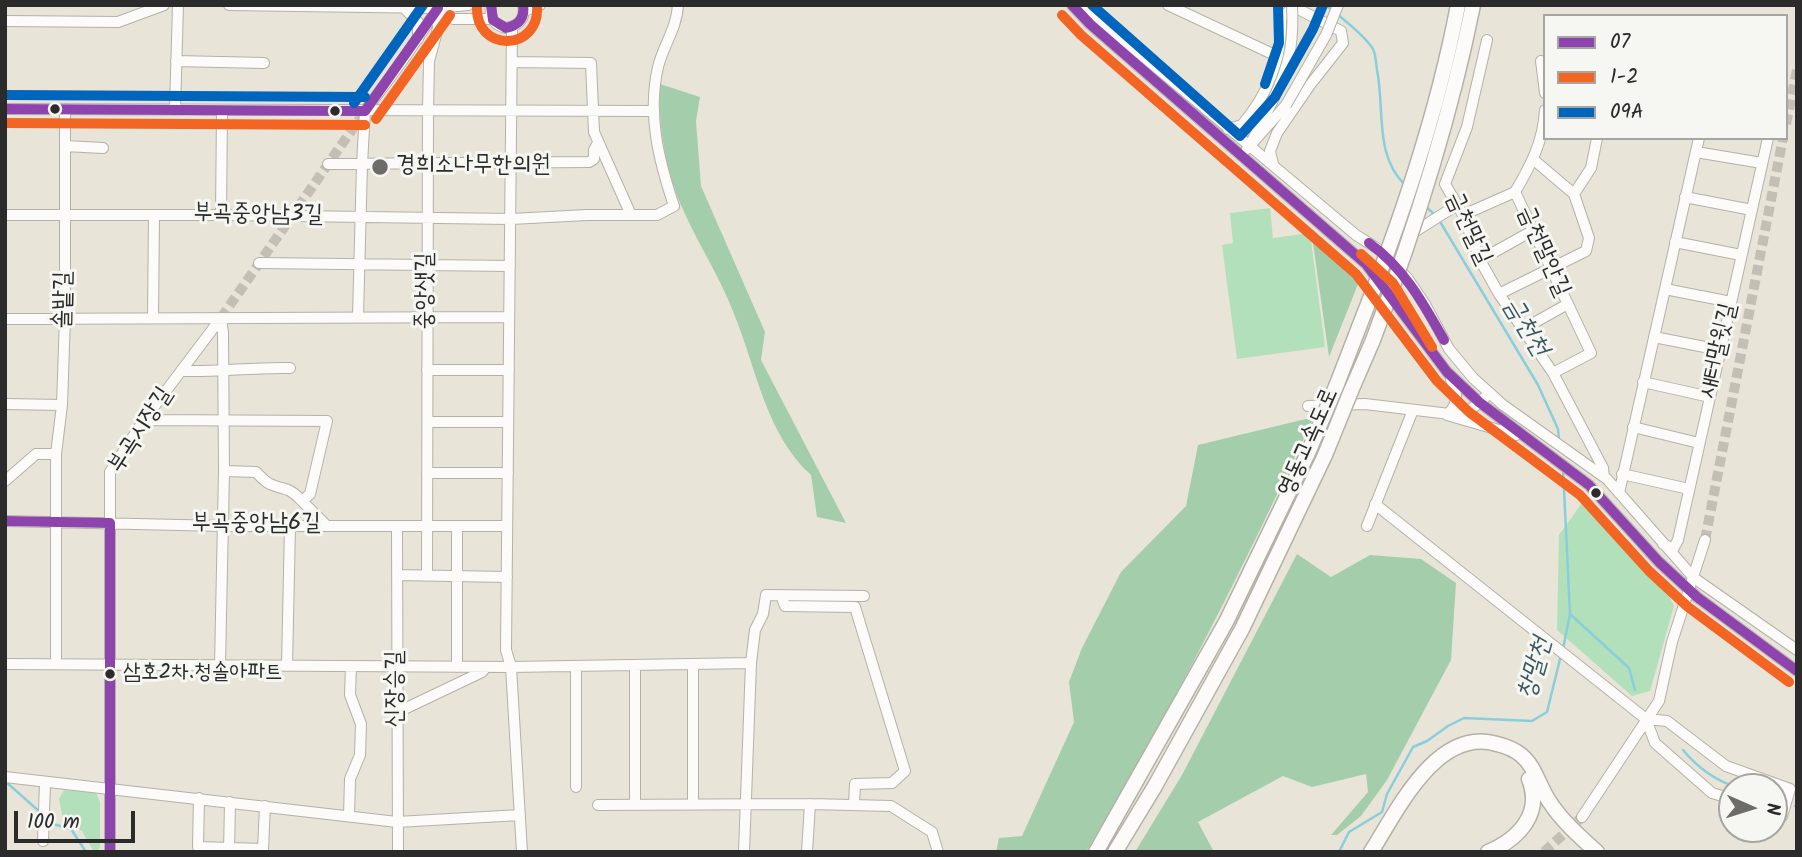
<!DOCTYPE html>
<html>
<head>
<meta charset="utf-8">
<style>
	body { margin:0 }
	#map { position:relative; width:1802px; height:857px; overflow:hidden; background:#e9e4d8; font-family:Kalam,sans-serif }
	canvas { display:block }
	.frame { position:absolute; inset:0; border:7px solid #2b2b2b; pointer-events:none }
	.legend { position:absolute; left:1543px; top:14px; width:245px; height:126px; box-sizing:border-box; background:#f6f6f2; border:2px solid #a5a5a2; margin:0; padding:9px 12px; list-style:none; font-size:21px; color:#2b2b2b }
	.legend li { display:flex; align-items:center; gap:14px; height:35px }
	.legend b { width:35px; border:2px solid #a5a5a2 }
	.north { position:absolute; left:1718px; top:773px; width:70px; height:70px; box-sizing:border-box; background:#f6f6f2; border:2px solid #a5a5a2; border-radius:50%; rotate:93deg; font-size:19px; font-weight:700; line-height:28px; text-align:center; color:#2b2b2b }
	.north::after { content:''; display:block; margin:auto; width:24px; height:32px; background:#6e6c68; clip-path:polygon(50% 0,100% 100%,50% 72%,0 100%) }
	.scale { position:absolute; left:14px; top:811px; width:121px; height:32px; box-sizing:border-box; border:4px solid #2b2b2b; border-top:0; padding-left:9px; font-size:21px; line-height:24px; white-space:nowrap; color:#2b2b2b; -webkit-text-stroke:5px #f6f6f2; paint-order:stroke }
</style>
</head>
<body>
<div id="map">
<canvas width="1802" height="857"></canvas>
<div class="frame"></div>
<ul class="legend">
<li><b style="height:9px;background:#8e44ad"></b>07</li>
<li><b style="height:9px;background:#f26522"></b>1-2</li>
<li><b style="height:9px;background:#0065bd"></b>09A</li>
</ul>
<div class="north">N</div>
<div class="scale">100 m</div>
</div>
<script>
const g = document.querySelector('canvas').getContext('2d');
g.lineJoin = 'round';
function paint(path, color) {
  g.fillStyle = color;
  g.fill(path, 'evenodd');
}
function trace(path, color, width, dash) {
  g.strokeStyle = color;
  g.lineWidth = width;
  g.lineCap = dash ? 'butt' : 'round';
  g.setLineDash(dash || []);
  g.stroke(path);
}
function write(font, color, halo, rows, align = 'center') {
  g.font = font + ' Kalam,"Poor Story",sans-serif';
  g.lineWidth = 6;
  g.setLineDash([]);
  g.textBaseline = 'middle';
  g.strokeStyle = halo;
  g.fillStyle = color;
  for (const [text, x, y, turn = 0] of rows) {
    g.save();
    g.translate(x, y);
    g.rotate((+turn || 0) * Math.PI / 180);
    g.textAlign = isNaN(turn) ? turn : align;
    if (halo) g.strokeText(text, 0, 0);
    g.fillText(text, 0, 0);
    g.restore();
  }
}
const green = new Path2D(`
	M1270,208L1273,238L1310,233L1325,347L1237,359L1222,245L1233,243L1230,213Z
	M1582,503L1668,594L1674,606L1650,691L1632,696L1557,630L1559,535Z
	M64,790L96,793L100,802V847L97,852H94L82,831L63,819L59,799Z`);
const forest = new Path2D(`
	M660,84L700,97L696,121L701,186L765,332L761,360L846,523L817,517L811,475C766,435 756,367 734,314C721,279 700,247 685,214C666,173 658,129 660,84Z
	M1311,229L1362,274L1329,357Z
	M1314,417C1244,565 1172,712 1086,852H996L999,838L1022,836L1074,722L1069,682L1082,648L1121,572L1186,506L1198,445Z
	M1297,554L1331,577L1370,555L1421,559L1456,583L1451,660L1387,780L1361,816L1337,835H1331L1368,792L1366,774L1312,787L1283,776L1198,822L1214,852H1135L1182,775Z`);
const stream = new Path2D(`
	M1326,5L1332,10
	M1337,14C1349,24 1365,36 1373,49C1376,55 1376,64 1377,70C1385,109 1374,155 1405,185
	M1424,205L1435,215
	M1439,220L1538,385L1558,429L1559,440
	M1563,468L1570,614L1629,668L1635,690
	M1563,649L1570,614
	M1683,750C1698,768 1714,780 1736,787
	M6,782L40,812
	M1795,806L1797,807
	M48,819L53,824L71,829L86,852
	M1339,852L1349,832L1382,812L1387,794L1413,747L1427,741L1448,726L1464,718L1532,721L1547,712L1561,655`);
const minorTunnel = new Path2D(`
	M1786,124L1797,70
	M221,318L365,111
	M1705,540L1783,138
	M1544,852L1582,817`);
const minor = new Path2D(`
	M229,5L438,8L468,5
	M491,5C489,18 494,25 506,28C519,26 526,18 523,5
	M1072,5L1090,24L1366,264L1447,372L1479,402L1589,485L1659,562L1697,597L1797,671
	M1168,5L1279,57
	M403,7L418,22V39
	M1078,7L1096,17L1356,235L1383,252L1408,279L1425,304L1449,349L1473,378L1503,405L1607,479L1694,578L1797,650
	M438,8L453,19H492
	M524,11L540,5
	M5,21L118,22L164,5
	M512,27L506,650L511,667L522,852
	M1487,40L1467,127L1445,184L1463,215L1480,260L1499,294L1553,373L1603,468L1604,477
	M176,61L264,63
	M1541,61L1545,93
	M512,62L591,63L594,132L631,215
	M5,109L654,111
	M175,110L178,5
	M1545,110C1543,142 1531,165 1515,192L1591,353L1553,373
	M365,111L403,60L438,8
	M1228,129L1242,125C1268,94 1283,60 1281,18L1290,10H1300L1341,31L1343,43L1310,85L1277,133L1270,151L1273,164
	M1253,139L1272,102
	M65,146L103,148
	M1247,149L1286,105
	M1696,152L1762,163
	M328,164L589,162L594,159V150L598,143
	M1574,194L1591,168L1597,138
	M1685,197L1752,210
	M5,215H221L511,219L587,215H657L674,206C659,161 647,115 658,67C663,46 677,28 678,5
	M221,215L222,111
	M1463,215L1515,192
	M1675,242L1741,255
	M1389,248L1457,205
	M1480,260L1532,231
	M259,263L510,266
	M1665,289L1731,302
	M1499,294L1586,251L1589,238L1574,194L1534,160
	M153,317L154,215
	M358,317L362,164L365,111
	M5,319L509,317
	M1523,329L1566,305
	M1654,337L1720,350
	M427,370H509
	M183,371C219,372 254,367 290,368
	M1451,380C1458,394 1459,403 1447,415L1516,435
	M1643,382L1710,397
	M5,404L62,405
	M1308,406L1365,404L1458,415L1474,407L1490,393
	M144,420L327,421L310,494L302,501L327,526
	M428,422H508
	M1633,427L1699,443
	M224,471L256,472C260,476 265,482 270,484C286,491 288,486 302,501
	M427,473H508
	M1622,474L1689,489
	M5,481L36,454H56
	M1619,493L1699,138
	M1375,504L1646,719
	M5,521L223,526H507
	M397,526L398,852
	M1367,526L1413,410
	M1663,544L1673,549L1678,540L1768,138
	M397,575L507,577
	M427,576L428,111L429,61L438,28V8
	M781,595L785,606L855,607L905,771L892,783L855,784L854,804
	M5,664L511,667L751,663
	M56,664V454L62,405L65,317V109
	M693,664V804
	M220,665L224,471L223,333L221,318
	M635,665V804
	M287,666L290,526
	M457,667V526
	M398,712L482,672L486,667
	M5,777L397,822L520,815
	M576,787V666
	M199,798L198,847L263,849L265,806
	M1732,799L1712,793L1655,743L1646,719L1667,721L1726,766L1790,789L1782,816L1774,814
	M598,805L810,804L891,806L932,832L938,852
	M349,816L350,779L360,755L361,724L350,695L351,666
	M1582,817L1659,701L1672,642L1705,540
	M43,841L45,783
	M110,852V472L144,420L221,318
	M229,852L230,802
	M744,852L751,663L755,630L763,614L766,595L864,596
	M807,852L810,804`);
const highway = new Path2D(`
	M1337,384L1359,327
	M1351,391L1373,340
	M1096,852L1226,622L1308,453
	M1115,852L1155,786L1242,629L1325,455
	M1371,852C1397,811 1437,726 1497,744C1505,746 1514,749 1521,755C1535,766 1539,786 1549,801C1561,820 1580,837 1597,852
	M1488,852C1519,839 1543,813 1529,779`);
const minorBridge = new Path2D(`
	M1272,102C1289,66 1294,45 1292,5
	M1286,105L1326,35L1338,5`);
const highwayBridge = new Path2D(`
	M1359,327C1400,223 1437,115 1458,5
	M1373,340C1414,232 1450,119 1473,5
	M1308,453L1337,384
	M1325,455L1351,391`);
const bus1 = new Path2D(`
	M491,5L493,20L506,28C519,25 525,18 523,5
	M1072,5L1090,24L1366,264L1447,372L1479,402L1589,485L1659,562L1697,597L1797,671
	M5,109L365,111
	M365,111L438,8
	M1369,243C1404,268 1423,303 1444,340
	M5,521L110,523
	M110,523V852`);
const bus2 = new Path2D(`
	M477,5C474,54 541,52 537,5
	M1062,15L1081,35L1356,274L1437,381L1469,412L1580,495L1649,571L1688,607L1789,682
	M376,119L450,15
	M5,123L365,125
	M1361,254L1393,283L1432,347`);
const bus3 = new Path2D(`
	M1092,5L1240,136L1275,97L1313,29L1323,5
	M1265,84L1279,43L1278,5
	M5,95L365,97
	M354,103L423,5`);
const markers = [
	[55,109,6,"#2b2b2b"],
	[335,111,6,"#2b2b2b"],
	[380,167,9,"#6e6c68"],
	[1596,493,6,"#2b2b2b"],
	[110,674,6,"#2b2b2b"]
];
const busNames = [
	["삼호2차.청솔아파트",123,674]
];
const poiNames = [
	["경희소나무한의원",396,167]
];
const streetNames = [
	["부곡중앙남3길",258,216,1],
	["금천말길",1467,229,65],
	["금천말안길",1542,252,66],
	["중앙샛길",427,291,-90],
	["솔밭길",65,300,-89],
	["새터말윗길",1720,351,-77],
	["부곡시장길",142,431,-57],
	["영동고속도로",1310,443,-66],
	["부곡중앙남6길",256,525],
	["신장승길",397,689,-90]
];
const waterNames = [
	["금천천",1524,328,59],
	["창말천",1537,669,-74]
];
paint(green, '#b2e0ba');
paint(forest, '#a4ceab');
trace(stream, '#89cedc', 2.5);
trace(minorTunnel, '#c3bfb5', 10, [10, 5]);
trace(minor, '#b4b1a9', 12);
trace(highway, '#b4b1a9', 17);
trace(minor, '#fcfbf9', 10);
trace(highway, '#fcfbf9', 14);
trace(minorBridge, '#b4b1a9', 12, []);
trace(highwayBridge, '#b4b1a9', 17, []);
trace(minorBridge, '#fcfbf9', 10);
trace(highwayBridge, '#fcfbf9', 14);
trace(bus1, '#8e44ad', 10);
trace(bus2, '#f26522', 10);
trace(bus3, '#0065bd', 10);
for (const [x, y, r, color] of markers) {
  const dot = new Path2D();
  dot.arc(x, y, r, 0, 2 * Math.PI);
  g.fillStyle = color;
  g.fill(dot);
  trace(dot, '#f6f6f2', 2.5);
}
write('22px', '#2b2b2b', '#f6f6f2', busNames, 'left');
write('24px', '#2b2b2b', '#f6f6f2', poiNames, 'left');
write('24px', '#2b2b2b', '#f6f6f2', streetNames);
write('italic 26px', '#3b5961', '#f6f6f2', waterNames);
</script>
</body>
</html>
